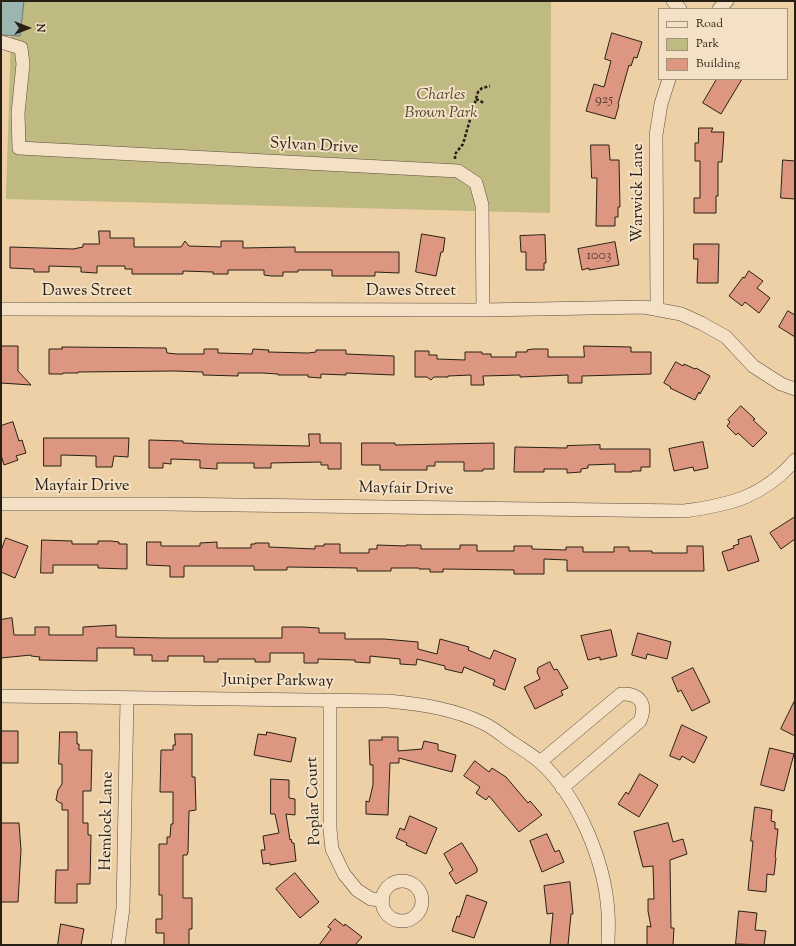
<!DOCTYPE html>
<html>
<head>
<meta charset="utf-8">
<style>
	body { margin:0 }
	#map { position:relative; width:796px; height:946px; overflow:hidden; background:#edd0a6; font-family:"Sorts Mill Goudy",serif }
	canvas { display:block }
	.frame { position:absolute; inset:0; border:2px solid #292015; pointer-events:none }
	.legend { position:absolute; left:658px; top:8px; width:130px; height:72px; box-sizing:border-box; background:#f3e0c5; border:1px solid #a2937f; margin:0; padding:5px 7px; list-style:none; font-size:12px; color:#292015 }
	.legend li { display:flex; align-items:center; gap:8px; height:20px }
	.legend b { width:20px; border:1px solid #a2937f }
	.north { position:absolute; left:8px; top:8px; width:40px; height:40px; -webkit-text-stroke:3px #f3e0c5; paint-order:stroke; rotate:90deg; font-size:11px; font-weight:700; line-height:16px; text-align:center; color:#292015 }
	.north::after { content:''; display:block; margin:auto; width:14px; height:18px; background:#292015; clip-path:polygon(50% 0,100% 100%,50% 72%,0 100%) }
</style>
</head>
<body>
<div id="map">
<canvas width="796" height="946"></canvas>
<div class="frame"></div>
<ul class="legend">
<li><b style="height:5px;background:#f3e0c5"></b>Road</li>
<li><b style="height:11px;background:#bfb982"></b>Park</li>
<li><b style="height:11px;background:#dd9680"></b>Building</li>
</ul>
<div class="north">N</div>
</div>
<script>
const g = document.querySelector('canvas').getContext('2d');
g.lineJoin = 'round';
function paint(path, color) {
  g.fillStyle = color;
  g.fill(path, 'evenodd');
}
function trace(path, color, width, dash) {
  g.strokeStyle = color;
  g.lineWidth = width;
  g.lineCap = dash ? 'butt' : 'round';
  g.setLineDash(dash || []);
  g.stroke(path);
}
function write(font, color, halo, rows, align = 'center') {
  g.font = font + ' "Sorts Mill Goudy",serif';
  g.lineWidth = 4;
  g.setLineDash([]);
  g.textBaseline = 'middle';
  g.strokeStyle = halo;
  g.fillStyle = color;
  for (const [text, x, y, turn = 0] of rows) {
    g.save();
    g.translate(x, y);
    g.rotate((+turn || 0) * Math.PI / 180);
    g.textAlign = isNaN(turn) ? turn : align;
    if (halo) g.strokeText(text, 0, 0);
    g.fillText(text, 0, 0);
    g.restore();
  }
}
const green = new Path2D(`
	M12,1H551L550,213L6,199Z`);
const water = new Path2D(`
	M1,1H24L20,36L1,35Z`);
const building = new Path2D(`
	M612,33L642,42L637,58L634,57L631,66L629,65L618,104L619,105L615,119L586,111L594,84L604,87L611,61L605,59Z
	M717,79H742L721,114L703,103Z
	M699,128H713L711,132H724L722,162H718V196H716V213H694V198H700V161H695V143H698Z
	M591,145H609L610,160H619L620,207H618V217H615V226H596L597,178H592Z
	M783,160L795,161V199L781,198Z
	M99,231H110V238H134V247H181L185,241L189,246L221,247V241H243V248L295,247V252H399V273L375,272V276H332V270H298V272H283V276H271L264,275V270H228V274H213V272L183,271V274H132V269H125V266H97V273L81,272V267L49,266V272H34V269L10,268V247L73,249L83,247V244H99Z
	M422,234L445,238L443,252H441L436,276L416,272Z
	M545,235L546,263H544V270H526V252H521L520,236Z
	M615,242L619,265L589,270V268L582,270L578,249Z
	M694,244H719L718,283H697L698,259H694Z
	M749,271L763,281L757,288L770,298L759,313L745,302L742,306L729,296L743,277L744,278Z
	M788,311L795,315V337L779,327Z
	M1,346H18V371L31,385L1,383Z
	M584,346L631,347V352H651V374L582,376V383H568V375L520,377V375L483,376L484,385H471V375L448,376V377H434L431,380L427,377H415V351H429V355H437V359L465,360V352H482V354H491V357H516V352H527V350L533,349H548V357H584Z
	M62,347L166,348L167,353L177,354H204V349H218V353L252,354L253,349L269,350L268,352L308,353L316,352V350H346V354L394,356V375L346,373V375L321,374V378L308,377V375H278V374L263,373H238V376L203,375V372L175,371L78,372V373H63V374H49V349H62Z
	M676,362L683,366L684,364L695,369L696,368L710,376L700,394L699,392L695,400L670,388L671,387L664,383Z
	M741,406L755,419L753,420L767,433L753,447L738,433L736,435L727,426L730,422L728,420Z
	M13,422L19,441L22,440L26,453L16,456L18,460L4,465L1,455V426Z
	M309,434H320V443H341V469H328V465H321V462L271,463V468H254V463H217V469L200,468V460L171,459V464L163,463V468H149V440L183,441V443L206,444L309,446Z
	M44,438H129L128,457L114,456L112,467H96V456L61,455V466H44Z
	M703,442L708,468L694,471L693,467L674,471L669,449Z
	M362,443H395V445L494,443V469H483V471H464V462H435V466H427V470H380V465H362Z
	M600,445V449H650V467H641V471H632V472H615V464L588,465V468L581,469V472L567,473V469H544V472H514L515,447L567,448V446Z
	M795,517V539L781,549L770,533Z
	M751,536L759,561L728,571L722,552L734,548L733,546L739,544L738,540Z
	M6,538L28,546L15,578L1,572V551Z
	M42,540L72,541V544H98V541H111L119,542V544H127V569L98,568V565H53V573H41Z
	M147,542H161V546H200V543L217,542V548H251V544H255V543H269V547L315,549V546H324V544H340V553H369V549H377V545L406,546V545H421V549H460V545H477V551H514V546H532V549L566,550V547H583V552H614V547H629V551H652V553H687V546H703L704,571H567V560L544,559V574H514V570L443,569V572H430V569H419V568H391V571H357V568L287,567V570H254V566H184V577H170V566L147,565Z
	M12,618L14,635H35V627H49V635H83V627L116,625V637L165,638H282V627H303L319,628V633H345V639H384L418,642V649L437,654L440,639L469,647L468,650L490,659L494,650L516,659L505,690L493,685L495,680L464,667L462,673L445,669V666L417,659L416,665L400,664V659L370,656V663L355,662V660L318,659V663H304V653H270V662H255V659H218V662H204V656H168V661H152V655H134V648H97V661L39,660L40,657L31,656V655L1,658V620Z
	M611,630L617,656L600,660V657L588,660L581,636Z
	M638,633L671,642L667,659L647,654L646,659L632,655Z
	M550,662L554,670L557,669L568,688L561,691L563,695L535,709L524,687L540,679L537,672L538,668Z
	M693,668L710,702L692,711L681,690L678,692L672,678Z
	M795,700V736L781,729Z
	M682,725L707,737L694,763L682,756L680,760L670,756Z
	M1,731H18V763H1Z
	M60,732H77V744H79V750H92L91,791H83V823H88V835H91L90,884H77V903H55L56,870H68V810H62V803H60L56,800L58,790L62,784V764H59Z
	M267,732L296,738L291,762L254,755L258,734L266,735Z
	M175,734H192V777H195L196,810L189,811L188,852L187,855H183V898H192V929H189V945H164V933H156V919H162V895H159V844H167V837H170L171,824H173V792H160L161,750H173V745H175Z
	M382,737H398V751L422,749L424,741L438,744V750L456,755L452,772L399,758V763H390L388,815L366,814V801L369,802L373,785V765H370L369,740H382Z
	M770,748L794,754L784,791L761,785Z
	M475,761L489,772L492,768L506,777L528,803L530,801L542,815L519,832L489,796L486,800L476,793L480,787L464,776Z
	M640,774L658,785L639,817L618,804L626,792L628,794Z
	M271,779L289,780V798L295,799V815L286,814L290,840L291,839L292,843H294L296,861L270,865V863L263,864L261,850H265L263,836L279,833L275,814H271Z
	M755,807L772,810L771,821L775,822V829H778L775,857L776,858L774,875L767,874L766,892L748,890L753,841H751Z
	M410,816L437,828L426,854L406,845L407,843L396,838L400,828L404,830Z
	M1,823H19L21,850L18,902H1Z
	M668,823L673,842L683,839L687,854L670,860L671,928H674L673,945H647V926L651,927L648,911V899H654L653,866L643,867L634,832Z
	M547,834L555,852L559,850L564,862L542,872L530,841Z
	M462,843L477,868V872L456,884L449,873L453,870L444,854Z
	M295,873L319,902L300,918L276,889Z
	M570,882L573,914H571L568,945H550L553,913L547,914L544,886Z
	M467,895L487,902L474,938L452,931L457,916L459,917Z
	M739,911L757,913L755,930L766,931L764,945L736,944Z
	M335,919L344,926L345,924L362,937L355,945H319L331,929L328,927Z
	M61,924L84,929L81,945H58Z`);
const path = new Path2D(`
	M476,99L484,103
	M455,159V154L463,144L478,92L482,88L490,86`);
const minor = new Path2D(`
	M673,1L680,9
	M719,9L727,1
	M1,42L21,48L23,64L18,113L19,148L458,171L476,183L482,205L483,310
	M1,309L483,310L644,307L681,314L701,323L726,337L753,366L781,384L795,389
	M657,309L656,135L661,104L669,79
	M1,504H164L684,511C730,505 763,497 795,460
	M1,696L388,701C421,704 455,709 485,724C495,729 504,737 513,743C522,749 532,755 540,762C578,796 605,862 608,912C609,922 608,934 608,945
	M330,700V829L332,849L344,874L357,890L371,899L383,900
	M540,762L621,694C640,693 647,704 640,721L562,788
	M382 901a20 20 0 1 1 40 0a20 20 0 1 1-40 0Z
	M118,945L123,908L127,698`);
const numberNames = [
	["925",604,101],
	["1003",599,257]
];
const parkNames = [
	["Charles",441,96],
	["Brown Park",441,114]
];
const streetNames = [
	["Sylvan Drive",314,147,3],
	["Warwick Lane",639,193,-90],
	["Dawes Street",87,292],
	["Dawes Street",411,292],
	["Mayfair Drive",82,487],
	["Mayfair Drive",406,490,1],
	["Juniper Parkway",278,682,1],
	["Poplar Court",315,801,-92],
	["Hemlock Lane",108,821,-89]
];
paint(green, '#bfb982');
paint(water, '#9bb5b0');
trace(water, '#6d7972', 1);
paint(building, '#dd9680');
trace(building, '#292015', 1);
trace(minor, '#5a4c39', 14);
trace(path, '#292015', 2.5, [3, 2]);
trace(minor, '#f3e0c5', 13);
write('14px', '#563e30', null, numberNames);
write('italic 16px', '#4e4630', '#f3e0c5', parkNames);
write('16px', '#292015', '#f3e0c5', streetNames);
</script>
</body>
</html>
